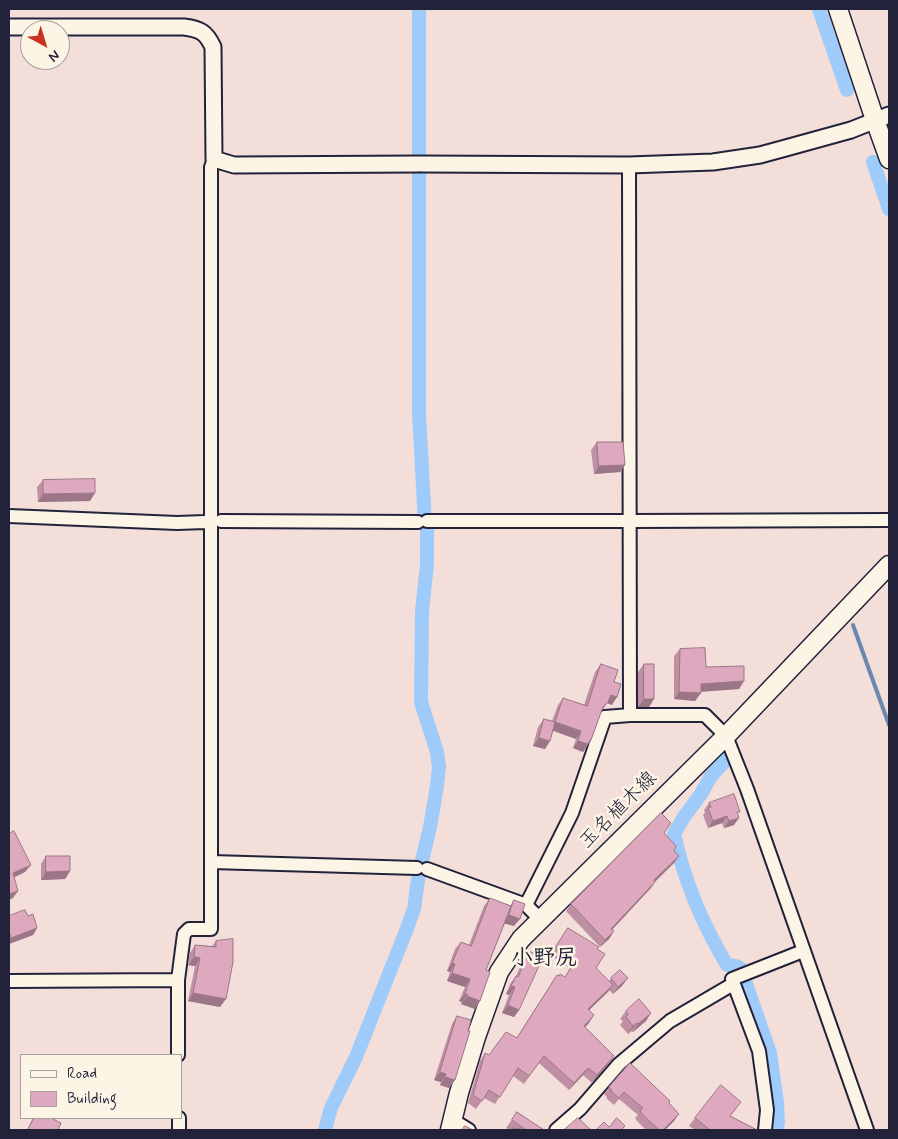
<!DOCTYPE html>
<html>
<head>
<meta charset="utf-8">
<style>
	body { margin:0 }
	#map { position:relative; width:898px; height:1139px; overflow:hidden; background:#f3deda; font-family:Mynerve,sans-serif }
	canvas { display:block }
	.frame { position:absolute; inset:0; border:10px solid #22223b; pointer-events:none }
	.legend { position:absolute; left:20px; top:1054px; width:162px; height:65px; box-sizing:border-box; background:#fcf5e5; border:1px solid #a5a1a1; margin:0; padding:6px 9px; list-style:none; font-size:15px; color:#22223b }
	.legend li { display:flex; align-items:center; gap:10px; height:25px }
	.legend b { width:25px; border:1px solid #a5a1a1 }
	.north { position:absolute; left:20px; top:20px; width:50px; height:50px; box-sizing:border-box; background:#fcf5e5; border:1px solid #a5a1a1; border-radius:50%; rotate:141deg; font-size:14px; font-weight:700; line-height:20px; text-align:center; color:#22223b }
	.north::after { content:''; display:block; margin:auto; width:18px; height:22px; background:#c8321e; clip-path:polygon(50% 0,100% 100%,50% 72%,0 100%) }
</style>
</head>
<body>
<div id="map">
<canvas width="898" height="1139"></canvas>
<div class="frame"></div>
<ul class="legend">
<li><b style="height:6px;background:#fcf5e5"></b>Road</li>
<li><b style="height:14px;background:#dea8bf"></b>Building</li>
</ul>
<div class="north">N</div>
</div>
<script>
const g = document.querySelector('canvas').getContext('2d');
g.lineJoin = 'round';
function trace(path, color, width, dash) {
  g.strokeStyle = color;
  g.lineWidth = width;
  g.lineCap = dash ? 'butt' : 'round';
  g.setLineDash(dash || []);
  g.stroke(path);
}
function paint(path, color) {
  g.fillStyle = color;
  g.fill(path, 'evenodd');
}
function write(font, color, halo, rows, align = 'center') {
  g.font = font + ' Mynerve,"Klee One",sans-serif';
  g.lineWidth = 5;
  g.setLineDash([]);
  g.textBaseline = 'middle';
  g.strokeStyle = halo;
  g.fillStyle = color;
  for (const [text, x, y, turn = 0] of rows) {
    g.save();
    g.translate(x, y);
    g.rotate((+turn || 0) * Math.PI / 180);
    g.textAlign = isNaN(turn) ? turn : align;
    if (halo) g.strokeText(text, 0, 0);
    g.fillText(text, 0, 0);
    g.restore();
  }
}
const stream = new Path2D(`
	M853,625L889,725`);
const canal = new Path2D(`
	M819,9L847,90
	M873,162L889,209
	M729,757L711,776L701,794L684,817L674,834C684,880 703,925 727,965L736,966L740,968L743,975L770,1053L777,1102L778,1123L776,1130
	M325,1130L331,1108L356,1057L406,931L414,909L419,873L430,827L437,786L439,767L437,752L421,702L422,611L427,565V529L425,523L419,414V9`);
const minor = new Path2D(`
	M629,165L630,715H705L726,736L747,789L867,1130
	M9,516L177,523L205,522
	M221,521L418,522
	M427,521H625
	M631,521L889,520
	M212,862L417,868
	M427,869L526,905L540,919
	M526,905L572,813L605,717L630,715
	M9,981L178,980
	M178,1055V980L184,934L189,929H211V167L214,159
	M179,1118V1130
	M453,1120L469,1130
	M556,1130L580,1109L619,1064L670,1021L733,984
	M765,1130L767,1110L759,1051L732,979L803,951`);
const tertiary = new Path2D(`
	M9,27H184C200,29 206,32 213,47L214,159L234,165L418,164
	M421,164L629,165L713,162L760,155L793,146L851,130L889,115`);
const secondary = new Path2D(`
	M838,9L875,120L889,159
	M450,1130L459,1093L476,1037L499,972L521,939L726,736L889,565`);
const wall = new Path2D(`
	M597,442L625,465L620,472L594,474L591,450Z
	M43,480L90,501L38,502L37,487Z
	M680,649L706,667L744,681L739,689L701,692L695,701L674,699V656Z
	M601,664L614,682L612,705L607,703L601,711L591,740L583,752L573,748L576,739L553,731L550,741L545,749L533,746L538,727L544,719L552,721L558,705L563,698L584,705L595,672Z
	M644,664L654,699L649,707H638V672Z
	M709,803L738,814L734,825L724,828L722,823L708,828L703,815L705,813L704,810Z
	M664,834L674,851L679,856L674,863L655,882L650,889L612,930L614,931L609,939L600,947L566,911L571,904Z
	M46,856L70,871L65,879L41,880V864Z
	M490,898L510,906L514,900V926L505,923L486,970L480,1001L475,1009L461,1004L462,1002L459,1001L465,987L447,981L450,972L447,971L455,949L461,942L469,945L484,906Z
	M9,916H28L37,928L33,935L9,944Z
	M568,928L597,949L596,968L609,981L611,978L622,986L613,994L609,990L589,1010V1023L585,1027L609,1063L592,1083L583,1075L569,1090L539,1063L524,1084L513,1076L495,1104L484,1098L476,1109L468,1103L480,1061L485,1053L489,1055L517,1037L557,975L565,977L570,968L550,955Z
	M216,941L220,1007L188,1001L195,966L188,965L190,953L195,945L212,946Z
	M528,954L519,1010L514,1017L502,1013L509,995L506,994L510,984L516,976L523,961Z
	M626,1011L646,1021L633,1032L631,1031L628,1034L620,1025L623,1021L620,1019Z
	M457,1016L455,1080L449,1088L440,1085L441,1082L434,1080L452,1024Z
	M609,1087L669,1103L674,1121L665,1130H646L637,1121L635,1118L638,1115L619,1099L614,1105L606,1098L607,1097L604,1094Z
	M736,1109L730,1116L757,1130H695L689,1126L695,1118Z
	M517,1112L544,1130H510L506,1128Z
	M33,1118H51L58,1130H27Z`);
const shadedWall = new Path2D(`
	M625,465L620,472L594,474L599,466Z
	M95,493L90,501L38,502L43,494Z
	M744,681L739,689L695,692L701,684Z
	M679,692L701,693L695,701L674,699Z
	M611,695L617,697L612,705L607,703L603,709L597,714Z
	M644,699H654L649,707H638Z
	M555,722L581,731L576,739L549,729Z
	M539,738L550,741L545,749L533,746Z
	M590,740H591L583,752L573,748L578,741Z
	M727,816L722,823L708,828L713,821Z
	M739,818L734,825L724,828L729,821Z
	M679,856L674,863L648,888L654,880Z
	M31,865L25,872L9,880L13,873Z
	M70,871L65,879L41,880L46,872Z
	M655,882L650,889L606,936L611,929Z
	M18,891L13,898L9,900V894Z
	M509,915L520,919L514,926L503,923Z
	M37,928L33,935L9,944V942L11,938Z
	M614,931L609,939L600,947L605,940Z
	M194,957L200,958L195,966L188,965Z
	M452,963L455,964L450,972L447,971Z
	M452,973L470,979L465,987L447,981Z
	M628,978L622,986L613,994L618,987Z
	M613,985L608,992L582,1017L588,1009Z
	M511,986L515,987L509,995L506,994Z
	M193,993L226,999L220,1007L188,1001Z
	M465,994H467L462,1002L459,1001Z
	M467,996L480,1001L475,1009L461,1004Z
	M508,1005L519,1010L514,1017L502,1013Z
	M651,1013L646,1021L633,1032L638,1024Z
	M594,1015L589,1023L578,1034L584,1026Z
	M637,1023L631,1031L628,1034L633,1026Z
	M614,1056L609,1063L592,1083L597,1075Z
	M588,1068L583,1075L569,1090L574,1083Z
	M440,1072L446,1074L441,1082L434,1080Z
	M445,1077L455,1080L449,1088L440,1085Z
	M679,1114L674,1121L665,1130H663Z`);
const building = new Path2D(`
	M597,442H623L625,465L599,466Z
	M95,479V493L43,494V480Z
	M705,648L706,667L744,666V681L701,684V693L679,692L680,649Z
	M601,664L618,670L614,682L621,684L617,697L611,695L608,702L603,707L591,740H590L588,744L578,741L581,731L555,722L563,698L587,706Z
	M644,664H654V699H644Z
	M544,719L555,722L550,741L539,738Z
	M734,794L740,812H737L739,818L729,821L727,816L713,821L708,808L711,807L709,803Z
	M661,813L671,823L664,833L676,846L674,851L679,856L654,880L655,882L611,929L614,931L605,940L571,904Z
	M14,831L31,865L13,873L18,891L9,894V834Z
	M46,856H70V871L46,872Z
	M490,898L511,906L486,970L490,972L480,1001L467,996V994H465L470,979L452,973L455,964L452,963L461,942L471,946Z
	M514,900L525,904L520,919L509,915Z
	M25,910L28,916L33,914L37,928L11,938L9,931V916Z
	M568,928L599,947L597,949L605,954L596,968L613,985L588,1009L594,1015L584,1026L614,1056L597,1075L588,1068L574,1083L544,1056L529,1076L518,1068L500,1097L489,1090L482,1101L473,1095L485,1053L489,1055L506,1032L517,1038L557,975L559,976L560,974L565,977L576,960L556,947Z
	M233,939V962L226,999L193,993L200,958L194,957L195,945L216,947V941Z
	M531,952L543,957L519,1010L508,1005L515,987L511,986L516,976L518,977L528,954H530Z
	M620,970L628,978L618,987L611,978Z
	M639,999L651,1013L638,1024L637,1023L633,1026L626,1017L628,1014L626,1011Z
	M457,1016L471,1020L468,1031H470L455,1080L445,1077L446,1074L440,1072Z
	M630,1063L670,1101L669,1103L679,1114L663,1130H659L642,1114L640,1111L643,1108L624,1092L619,1098L611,1091L612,1090L609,1087Z
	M721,1085L741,1102L730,1116L757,1130H710L695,1118Z
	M517,1112L544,1130H511L513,1128L526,1130L512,1120Z
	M34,1118H51L61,1123L58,1130H28Z
	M578,1118L591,1130H564Z
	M617,1118L625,1126L621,1130H596L604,1122L609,1127Z
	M465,1126L473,1130H462Z`);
const streetNames = [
	["玉名植木線",619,811,-45]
];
const quarterNames = [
	["小野尻",544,959]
];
trace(stream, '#6c87ad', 4);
trace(canal, '#9ecbf9', 14);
trace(minor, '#22223b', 16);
trace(tertiary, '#22223b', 19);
trace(secondary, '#22223b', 21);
trace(minor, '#fcf5e5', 12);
trace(tertiary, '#fcf5e5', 15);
trace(secondary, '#fcf5e5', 18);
paint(wall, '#bf90a4');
paint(shadedWall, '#9b7686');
paint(building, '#dea8bf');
trace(building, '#9b7686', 1);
write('20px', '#22223b', '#fcf5e5', streetNames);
write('bold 22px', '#22223b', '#fcf5e5', quarterNames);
</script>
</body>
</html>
